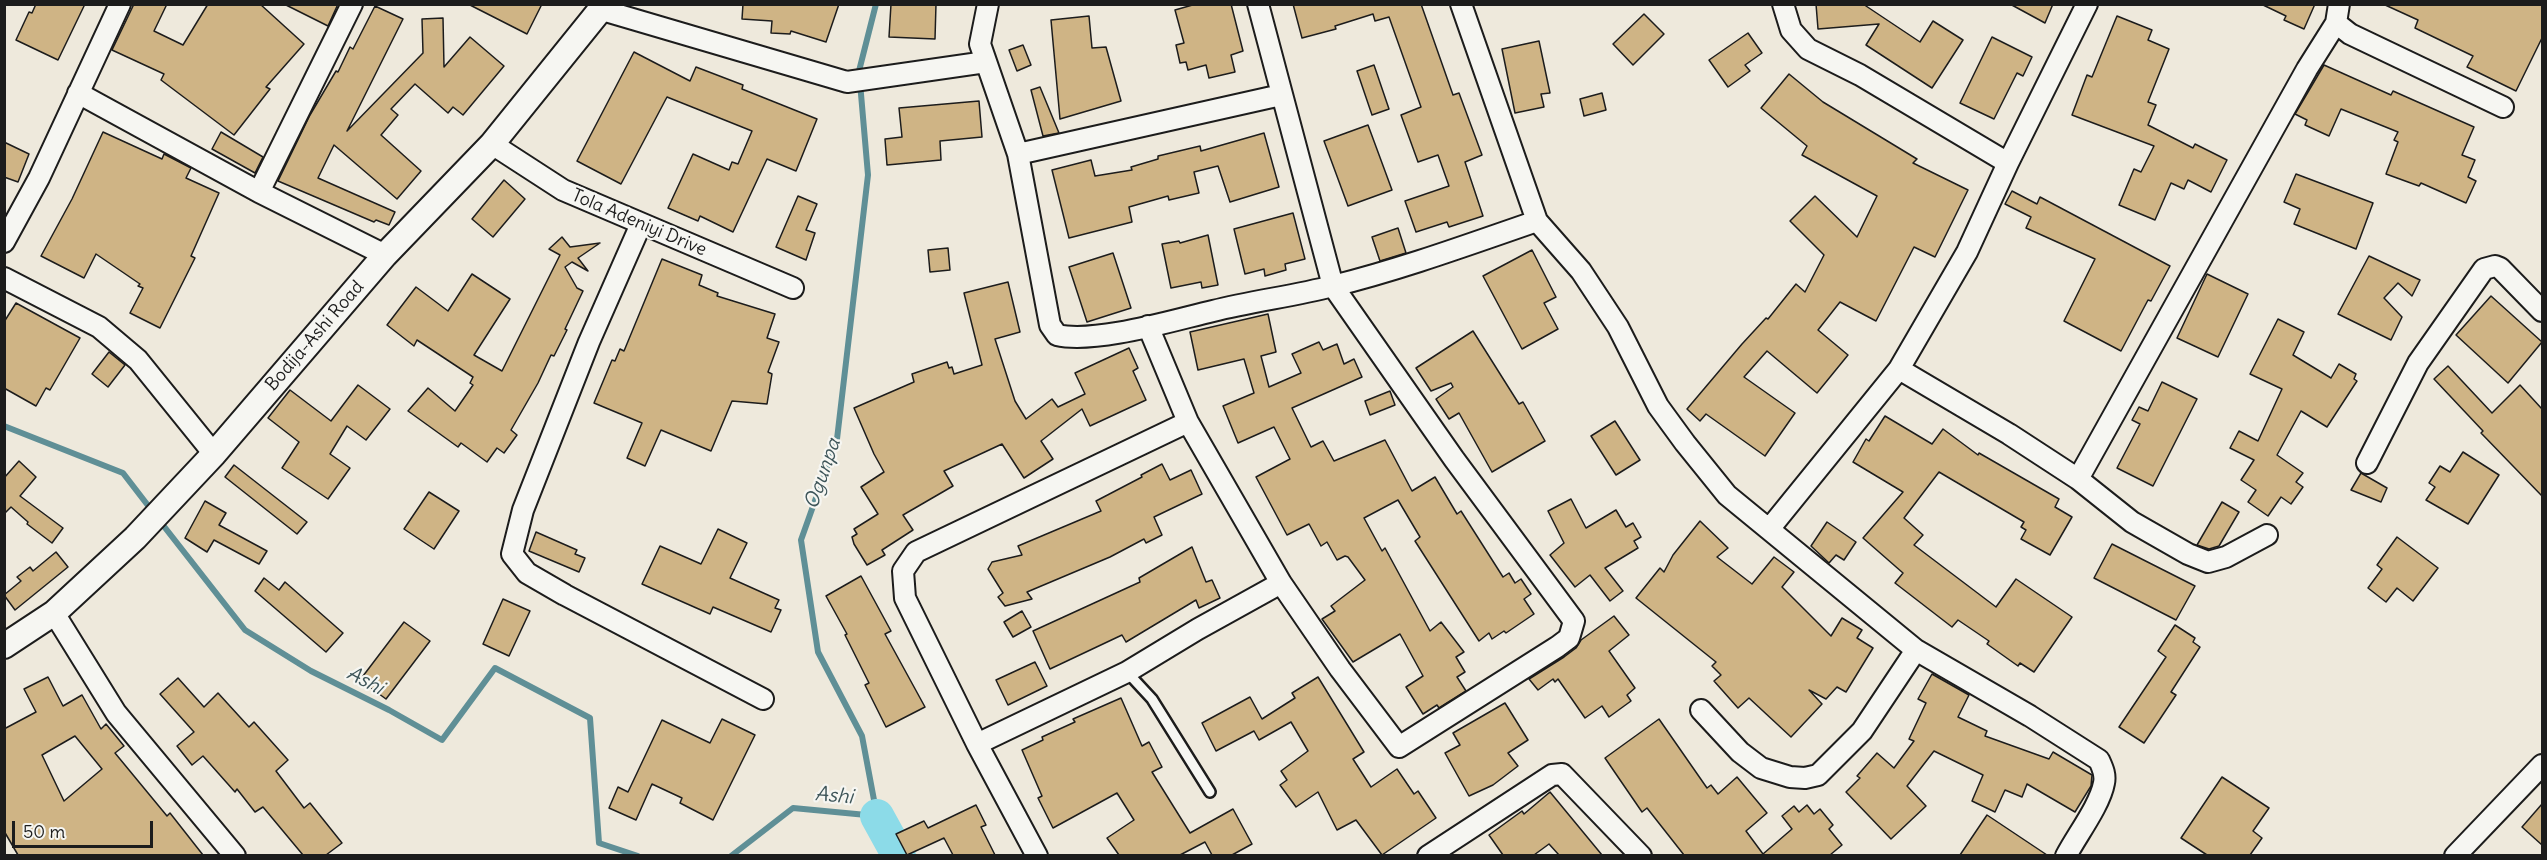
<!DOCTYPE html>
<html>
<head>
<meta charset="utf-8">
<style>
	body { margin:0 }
	#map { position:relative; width:2547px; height:860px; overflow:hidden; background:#eee9dc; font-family:Delius,sans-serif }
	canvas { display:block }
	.frame { position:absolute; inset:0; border:6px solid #1c1c1c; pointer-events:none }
	.scale { position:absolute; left:12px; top:821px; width:141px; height:27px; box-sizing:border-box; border:3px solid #1c1c1c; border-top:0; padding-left:8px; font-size:18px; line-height:21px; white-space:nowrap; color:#1c1c1c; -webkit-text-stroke:4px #f6f6f2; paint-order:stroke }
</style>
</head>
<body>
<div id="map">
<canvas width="2547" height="860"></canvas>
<div class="frame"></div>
<div class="scale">50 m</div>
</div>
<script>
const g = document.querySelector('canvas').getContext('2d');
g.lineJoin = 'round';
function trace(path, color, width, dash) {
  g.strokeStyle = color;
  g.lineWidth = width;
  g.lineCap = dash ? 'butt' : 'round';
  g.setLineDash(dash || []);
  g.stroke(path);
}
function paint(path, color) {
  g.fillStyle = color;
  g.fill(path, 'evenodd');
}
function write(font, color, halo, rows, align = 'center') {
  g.font = font + ' Delius,sans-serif';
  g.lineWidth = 4.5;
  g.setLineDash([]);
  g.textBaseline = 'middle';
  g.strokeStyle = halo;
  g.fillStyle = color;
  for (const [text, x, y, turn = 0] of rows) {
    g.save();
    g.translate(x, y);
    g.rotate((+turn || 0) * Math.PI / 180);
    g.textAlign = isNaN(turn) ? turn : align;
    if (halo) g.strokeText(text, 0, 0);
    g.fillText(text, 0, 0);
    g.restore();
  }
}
const stream = new Path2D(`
	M4,426L123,473L153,512
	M159,520L245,630L311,671L389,710L442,740L495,668L590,718L599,843L638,856
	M731,856L793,808L877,816L862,736L818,652L801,540L837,439L868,175L859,71L876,4`);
const river = new Path2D(`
	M877,816L899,856`);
const building = new Path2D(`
	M36,4H85L58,60L16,40L29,12L32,13Z
	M134,4H167L154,31L183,45L208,4H260L304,44L266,87L270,89L234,135L161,80L164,74L112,50Z
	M284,4H338L328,26Z
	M468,4H542L527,34Z
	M743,4H839L826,42L791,31L790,34L771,33L772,21L742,19Z
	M891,4H936L935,39L889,37Z
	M1196,4H1231L1243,51L1231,55L1235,72L1209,78L1206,65L1188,70L1186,62L1180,63L1176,45L1184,43L1175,10Z
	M1293,4H1421L1453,95L1459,93L1482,155L1465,162L1483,216L1449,227L1447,222L1416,232L1405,201L1449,186L1438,155L1418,162L1401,115L1421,107L1389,17L1375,21L1373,14L1335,26L1336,29L1302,38Z
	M1816,4H1863L1920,42L1933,21L1963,40L1932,88L1866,45L1879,24L1818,29Z
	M2010,4H2053L2045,23Z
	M2261,4H2315L2304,29L2284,20L2286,16Z
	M2383,4H2542V38L2516,91L2467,67L2473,56L2415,28L2418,20Z
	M375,6L403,19L347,131L423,53L422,19L443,18L444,67L470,37L504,66L463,115L453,107L448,113L415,84L391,109L398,115L381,135L421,171L397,199L334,145L318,178L395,212L389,225L376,220L374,222L278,181L310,115L336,71L338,72L350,47L353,49Z
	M1644,14L1664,34L1633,65L1613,44Z
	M1089,16L1092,48L1106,47L1121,101L1060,119L1051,20Z
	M2117,16L2152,30L2148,40L2169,49L2148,102L2156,105L2148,125L2193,148L2195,144L2227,160L2211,192L2188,180L2184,189L2171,183L2155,220L2119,205L2134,169L2141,172L2154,146L2072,115L2087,75L2092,77Z
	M1748,33L1762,53L1745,65L1750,71L1728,87L1709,60Z
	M1992,37L2032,57L2023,76L2017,73L1994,119L1960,103Z
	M1539,41L1550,93L1541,94L1544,107L1515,113L1502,49Z
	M1023,45L1031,65L1017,71L1009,50Z
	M634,52L690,81L696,67L743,85L742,89L817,119L796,171L767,159L733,232L700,216L698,221L668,208L693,154L729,170L732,162L738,164L752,131L667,97L621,184L577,161Z
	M1374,65L1389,109L1372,115L1357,71Z
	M2324,65L2391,95L2393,91L2474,127L2462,155L2475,160L2468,177L2476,181L2466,203L2421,183L2419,186L2386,174L2398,142L2394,140L2398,132L2341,109L2329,136L2305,125L2307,120L2295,114Z
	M1789,74L1823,102L1917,159L1913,163L1968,190L1935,257L1914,247L1876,321L1840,302L1818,330L1848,355L1817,393L1767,351L1744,377L1795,413L1765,456L1706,414L1700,421L1687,409L1742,344L1766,318L1768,319L1796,284L1805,292L1824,255L1790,221L1815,196L1857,237L1877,196L1802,155L1807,146L1761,108Z
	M1040,87L1059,133L1043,136L1031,90Z
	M1602,93L1606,110L1584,116L1580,99Z
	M979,101L982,137L940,141L941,160L887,165L885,139L902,137L899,108Z
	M1368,125L1392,190L1348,206L1324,141Z
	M103,132L162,159L164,154L191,168L186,178L219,193L191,256L195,258L160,328L130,313L143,288L138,286L140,284L96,254L84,278L41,256L72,199Z
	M221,132L263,157L255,173L212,149Z
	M1264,133L1279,187L1230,202L1218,166L1194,172L1199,193L1169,200L1168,196L1129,207L1132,222L1069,238L1052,170L1091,160L1095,176L1132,170L1131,167L1158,159V156L1200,146L1201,151Z
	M4,142L29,154L18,182L4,177Z
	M2296,174L2373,203L2356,249L2294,224L2300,209L2284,202Z
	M504,180L525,199L493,237L472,219Z
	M2012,191L2037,204L2040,197L2170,266L2151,301L2148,300L2121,351L2064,321L2095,259L2026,228L2031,217L2005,204Z
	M798,196L817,204L806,230L815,233L806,260L776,247Z
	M1293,213L1305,259L1285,264L1286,270L1265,276L1264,269L1245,274L1234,229Z
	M1398,228L1406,253L1380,261L1372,237Z
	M1208,235L1218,285L1202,288L1201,282L1171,288L1162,244L1179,241L1180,243Z
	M562,237L570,247L600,243L578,258L588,271L572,262L565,267L577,288L583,291L565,329L567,330L554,356L551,355L538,383L511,430L517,435L504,453L497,448L487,462L461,443L458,447L408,411L428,388L455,411L473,385L470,383L473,377L417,340L414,346L387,325L416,287L448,311L472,274L510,299L474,355L502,371L560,255L549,249Z
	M948,248L950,270L930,272L928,250Z
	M1532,250L1556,297L1544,303L1558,329L1522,349L1483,276Z
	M1113,253L1131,308L1087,322L1069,267Z
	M2369,256L2420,280L2412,296L2398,283L2384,298L2402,317L2391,340L2338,314Z
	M662,259L702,275L699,285L718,293L717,296L775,314L767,338L779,342L768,372L772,374L767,404L732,401L711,451L661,430L645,466L627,458L642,423L594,403L612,360L615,361L620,349L624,351Z
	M2207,274L2248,294L2218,357L2177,338Z
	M1008,282L1020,332L995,339L1015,401L1026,419L1052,399L1058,407L1085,394L1075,373L1129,348L1138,368L1133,371L1146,400L1090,426L1082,409L1041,441L1053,459L1024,478L1002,444L944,471L953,486L903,515L913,530L882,550L885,555L867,565L854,544L852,537L857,534L854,529L878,514L861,487L884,472L874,454L854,408L914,382L912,374L947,362L949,368L952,367L954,374L982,365L964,293Z
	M2491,296L2542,342L2508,383L2456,335Z
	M16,303L80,338L50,390L46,388L36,406L4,388V322Z
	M1268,314L1276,352L1261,356L1269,387L1301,373L1292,354L1319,342L1323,350L1337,344L1344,364L1354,359L1362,377L1292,408L1311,447L1323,441L1334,461L1385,440L1412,491L1435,477L1457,514L1461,511L1503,577L1509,573L1515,583L1521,579L1531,594L1524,599L1534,614L1506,633L1504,631L1492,639L1489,633L1479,641L1415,541L1420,537L1398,500L1364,518L1382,551L1385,548L1430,631L1441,622L1464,652L1456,657L1465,672L1457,677L1466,691L1439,708L1437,705L1423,714L1406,687L1423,676L1400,634L1353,662L1322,619L1335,611L1331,606L1365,580L1348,557L1345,556L1337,560L1327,542L1321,546L1309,524L1287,535L1256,477L1290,459L1274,427L1238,443L1223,406L1254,393L1244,359L1198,370L1190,332Z
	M2278,319L2304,332L2293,355L2331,378L2339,364L2356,374L2354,379L2357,381L2327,427L2301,411L2277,455L2303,473L2296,482L2303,487L2291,504L2281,497L2268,516L2248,502L2256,490L2241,480L2254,460L2230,448L2239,431L2258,441L2282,389L2250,374Z
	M1473,331L1519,404L1523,402L1545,441L1492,472L1459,413L1449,419L1436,399L1453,387L1451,383L1431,391L1416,368Z
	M109,352L125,365L108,387L92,374Z
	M2448,366L2492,413L2520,385L2542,409V496L2481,433L2483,431L2434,379Z
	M2162,382L2197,399L2153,486L2117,468L2140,424L2132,420L2139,407L2148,411Z
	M358,385L390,409L366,440L347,426L330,454L350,468L328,499L282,468L299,442L268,418L290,390L331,421Z
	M1390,391L1395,405L1370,415L1365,401Z
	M1885,416L1932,444L1943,429L1978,455L1979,453L2059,499L2055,507L2072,517L2050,555L2021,539L2026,530L2021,527L2024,522L1939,472L1904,518L1923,535L1914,545L1996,607L2016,579L2072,617L2034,672L2020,663L2018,666L1987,644L1989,641L1958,620L1952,627L1895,583L1903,573L1863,538L1903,492L1853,462L1866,439L1869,441Z
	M1615,421L1640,460L1616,475L1591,436Z
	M2463,452L2499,475L2468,524L2426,500L2435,487L2429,483L2440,466L2450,472Z
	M19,461L36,477L20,496L63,528L52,543L27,524L28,522L11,507L4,514V478Z
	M1162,464L1170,480L1191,470L1202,494L1154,517L1162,535L1146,543L1144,539L1110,557L1027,592L1032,599L1005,606L998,597L1003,593L988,569L992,562L1022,555L1018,546L1101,511L1096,501L1142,477L1141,475Z
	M234,465L307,522L297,534L225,477Z
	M2361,473L2387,488L2381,502L2351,490Z
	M429,492L459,511L434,549L404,529Z
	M1571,499L1586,528L1616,510L1626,527L1633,523L1641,537L1634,541L1638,548L1605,568L1623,591L1610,601L1590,575L1575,587L1550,555L1564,543L1548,511Z
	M205,501L226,513L219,525L267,551L259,564L214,540L207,552L185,538Z
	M2222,502L2239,512L2219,546L2209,549L2197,545Z
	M1700,521L1728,548L1717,557L1752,584L1774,557L1794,572L1782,587L1831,636L1842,618L1862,630L1857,638L1873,648L1846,692L1837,687L1826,699L1809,690L1822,704L1791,737L1749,698L1738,708L1714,681L1721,675L1712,666L1716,662L1636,598L1660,568L1664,572L1673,555Z
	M1827,522L1856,542L1844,560L1836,555L1829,563L1811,546Z
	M718,529L747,543L730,578L779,600L775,608L781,610L771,632L713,607L710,614L642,584L660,546L701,564Z
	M536,532L577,550L575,554L585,558L579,572L529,551Z
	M2397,537L2438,568L2413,601L2397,588L2386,602L2368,588L2382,569L2377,565Z
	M2112,544L2195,586L2176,620L2094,578Z
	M1192,547L1206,582L1212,580L1220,598L1199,608L1196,600L1126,642L1122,635L1050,669L1033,631L1140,582L1139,578Z
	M56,552L68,567L15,610L4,595L21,581L17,577L30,567L33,571Z
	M861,576L891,631L885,634L925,707L886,727L865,685L869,683L845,635L847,634L826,596Z
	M264,578L279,590L285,582L343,633L326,652L255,591Z
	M503,599L530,611L509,656L483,644Z
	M1022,611L1031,627L1013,637L1004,622Z
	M1614,616L1629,635L1609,651L1635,688L1627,695L1631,701L1609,717L1602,706L1585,718L1558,679L1555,682L1553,679L1538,690L1529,679L1564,657L1576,648L1581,640Z
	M404,622L430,641L386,699L360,680Z
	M2175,625L2195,638L2193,642L2200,647L2171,692L2176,695L2144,743L2119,727L2166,657L2158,651Z
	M1035,662L1047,686L1008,705L996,680Z
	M1932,674L1969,695L1958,717L1987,731L1985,736L2049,759L2053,752L2092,775L2091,786L2075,812L2027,784L2022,797L2005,790L1995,812L1972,801L1983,775L1934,751L1907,786L1926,806L1891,839L1846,792L1860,778L1857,776L1877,753L1894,768L1914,741L1909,739L1926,703L1918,699Z
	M48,677L63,706L82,695L101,729L106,724L124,746L115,753L167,816L170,813L203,855H18L4,831V729L36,712L24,689ZM75,736L102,769L64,801L42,755Z
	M1318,677L1364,752L1353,759L1371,787L1397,769L1414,794L1418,791L1436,818L1382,855L1356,820L1337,830L1318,792L1296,807L1280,785L1287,780L1281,771L1308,751L1291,722L1259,740L1254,731L1216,751L1202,723L1250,697L1262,719L1295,698L1292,693Z
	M178,678L204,707L218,693L249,727L254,722L288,760L276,771L304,808L310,803L342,843L326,855H303L263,807L255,812L237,789L235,792L203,756L192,765L177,746L194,732L160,694Z
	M1121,698L1142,746L1149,742L1162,767L1152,772L1190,833L1233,809L1252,844L1232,855H1212L1205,842L1180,855H1119L1107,838L1134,820L1117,793L1053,828L1038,798L1042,796L1022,750L1043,740L1042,737L1075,722L1073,719Z
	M1505,703L1528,740L1508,753L1518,766L1493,785L1469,796L1445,753L1460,745L1453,733Z
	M722,719L755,735L713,820L680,803L682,798L652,784L636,820L609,808L618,787L628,792L662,720L710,743Z
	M1659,719L1707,788L1711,785L1718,794L1737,777L1767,813L1746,831L1763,854L1792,829L1782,816L1794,806L1799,812L1807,805L1814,814L1820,809L1833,825L1829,829L1842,845L1830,855H1684L1647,808L1642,812L1605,758Z
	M2222,777L2269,808L2253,831L2262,838L2250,855H2207L2181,838Z
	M1550,792L1602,855H1559L1549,844L1534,855H1503L1489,835L1522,811L1524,814Z
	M2542,804V845L2522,827Z
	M976,805L986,825L981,827L995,855H953L944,838L907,855L896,834L924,821L928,828Z
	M1987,815L2047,855H1960Z`);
const service = new Path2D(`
	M1127,672L1152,699L1210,792`);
const minor = new Path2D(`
	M988,4L980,44L1018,154L1050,325L1057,335C1095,344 1174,320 1213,311C1253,301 1294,296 1333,286C1402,269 1470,244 1537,221
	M1461,4L1537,221L1581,271L1618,327L1658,406L1685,443L1727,495L1916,650L2030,716L2099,760C2102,767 2106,774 2104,783C2100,805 2077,835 2066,856
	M1783,4L1791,30L1808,49L1860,75L2008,163
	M2339,4L2336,23L2350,34L2503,107
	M602,10L847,82L986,62
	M78,93L259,192L385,255
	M492,144L563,190L793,288
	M1018,154L1281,95
	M259,192L352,4
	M641,224L589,342L523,510L512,554L527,573L565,595L763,699
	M4,242L39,178L120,4
	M4,278L99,327L138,360L214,454
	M1148,326L1188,422L1281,583L1340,669L1399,747L1557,647L1569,638L1574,621L1454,459L1333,286L1258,4
	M1899,369L2009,434L2078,479L2132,522L2188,554L2208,562L2226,557L2267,535
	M2367,463L2418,363L2484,269L2495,266L2500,268L2542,311
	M2078,479L2307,69L2336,23
	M1770,528L1899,369L1967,252L2008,163L2087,4
	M54,613L116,713L235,856
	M1701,710L1740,752L1761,768L1790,777L1805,778L1818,775L1862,731L1916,650
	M977,744L1127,672L1198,629L1281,583
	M1037,856L977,744L905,598L903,571L916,552L1188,422
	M1428,856L1552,775L1562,774L1641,856
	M2455,856L2542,765`);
const tertiary = new Path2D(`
	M4,646L54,613L135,538L214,454L385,255L492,144L605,4`);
const streetNames = [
	["Tola Adeniyi Drive",639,223,23],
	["Bodija-Ashi Road",315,336,-49]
];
const waterNames = [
	["Ogunpa",823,474,-71],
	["Ashi",365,681,28],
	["Ashi",834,796,5]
];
trace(stream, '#5f8f96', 6);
trace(river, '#8cdbe8', 34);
paint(building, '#cfb485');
trace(building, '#1c1c1c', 1.5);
trace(service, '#1c1c1c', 14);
trace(minor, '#1c1c1c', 24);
trace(tertiary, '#1c1c1c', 28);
trace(service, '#f6f6f2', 9);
trace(minor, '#f6f6f2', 20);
trace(tertiary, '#f6f6f2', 24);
write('18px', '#1c1c1c', '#f6f6f2', streetNames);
write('italic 20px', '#3e5559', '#f6f6f2', waterNames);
</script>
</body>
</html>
